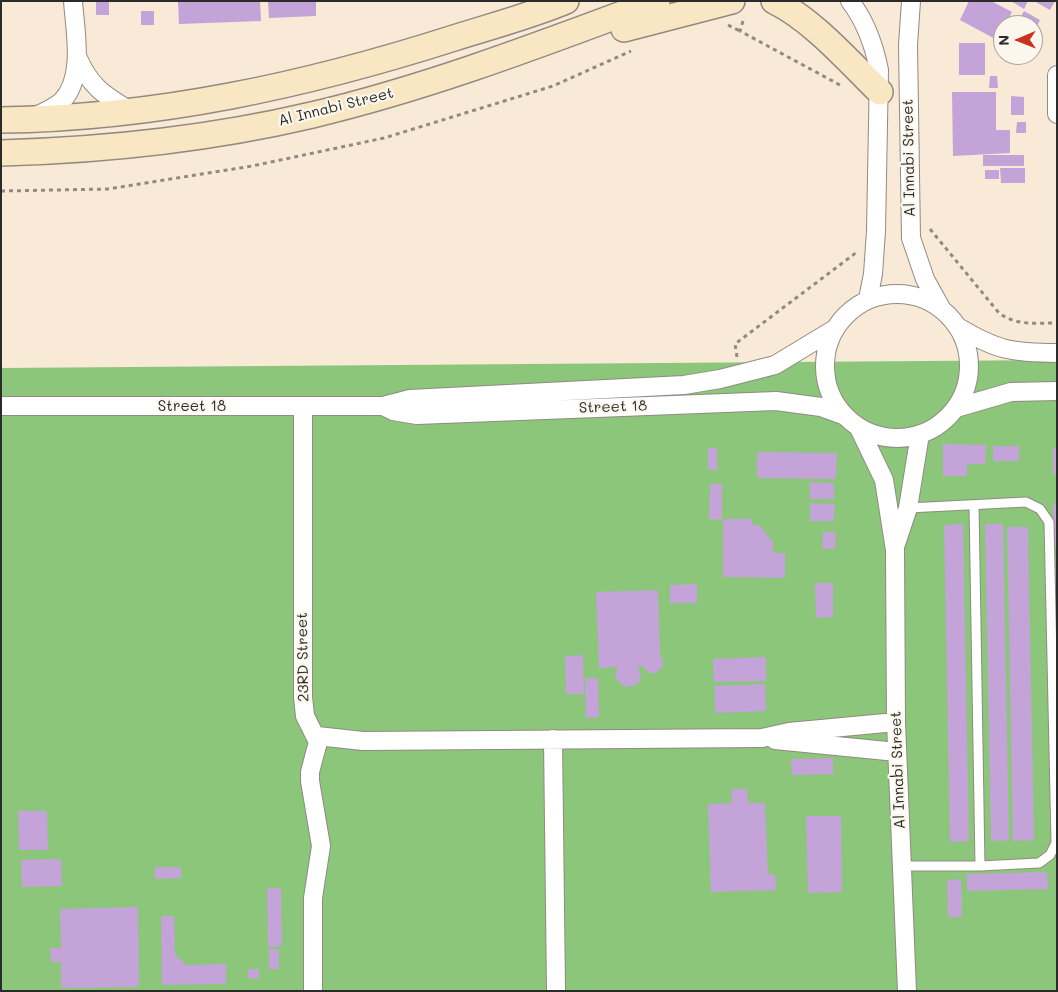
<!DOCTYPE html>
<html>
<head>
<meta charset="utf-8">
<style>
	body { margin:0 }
	#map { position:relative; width:1058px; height:992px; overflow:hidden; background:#f8ead7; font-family:Mali,sans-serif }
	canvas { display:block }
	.frame { position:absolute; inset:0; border:2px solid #2b2b2b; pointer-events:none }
	.north { position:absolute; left:993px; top:15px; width:50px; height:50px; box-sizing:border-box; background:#fbf7ec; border:1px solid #a8a59f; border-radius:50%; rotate:269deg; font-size:14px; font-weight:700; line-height:20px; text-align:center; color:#2b2b2b }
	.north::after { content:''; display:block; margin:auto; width:18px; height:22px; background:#c8321e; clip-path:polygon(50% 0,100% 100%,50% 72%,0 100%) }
</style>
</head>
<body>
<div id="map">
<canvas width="1058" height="992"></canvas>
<div class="frame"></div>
<div class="north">N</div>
</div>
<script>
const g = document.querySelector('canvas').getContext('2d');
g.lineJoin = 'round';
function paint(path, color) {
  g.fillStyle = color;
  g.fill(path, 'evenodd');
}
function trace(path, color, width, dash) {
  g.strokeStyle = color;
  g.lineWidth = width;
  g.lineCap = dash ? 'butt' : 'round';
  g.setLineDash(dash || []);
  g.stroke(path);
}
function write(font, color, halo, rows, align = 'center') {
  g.font = font + ' Mali,sans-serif';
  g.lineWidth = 4.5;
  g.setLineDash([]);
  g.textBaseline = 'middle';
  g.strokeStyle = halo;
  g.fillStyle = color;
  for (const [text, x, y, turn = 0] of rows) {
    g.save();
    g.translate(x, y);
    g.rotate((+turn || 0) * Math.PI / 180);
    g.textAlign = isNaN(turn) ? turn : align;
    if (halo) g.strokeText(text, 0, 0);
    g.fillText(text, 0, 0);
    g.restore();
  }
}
const green = new Path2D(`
	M1057,360V991H1V368Z`);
const building = new Path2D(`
	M96,1H109V15H96Z
	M178,1H260L261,21L179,24Z
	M268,1H316V16L269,18Z
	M969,1H991L1012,12L1005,25H1003L997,40L960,20Z
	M1011,1H1028L1024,9Z
	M1034,1H1055L1050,10Z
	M141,11H154V25H141Z
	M1024,11L1040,20L1033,34V25L1017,24Z
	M959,43H985V75H959Z
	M990,76H997L998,88H989Z
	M952,92H996V130H1010V153L953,156Z
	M1011,96L1024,97V115H1011Z
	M1017,122H1026V133H1016Z
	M983,155H1024V166H983Z
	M1000,168H1025V183H1001Z
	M985,170H999V179H985Z
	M943,444L986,445L985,464H967V476H943Z
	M993,446H1019V461H993Z
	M708,448H717V470H708Z
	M1053,448H1057V474H1053Z
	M757,452L837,453L836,479L757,478Z
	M810,482L834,483V499H810Z
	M710,484H722V520L709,519Z
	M810,503L835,504L834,521H810Z
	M1053,504H1057V546L1054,547Z
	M723,519H752V525H759L773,542V553H785V578L723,577Z
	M963,524L969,841L950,842L944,525Z
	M985,524H1003L1009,840L991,841Z
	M1007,527H1028L1034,840L1013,841Z
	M823,532H836L835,549L822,548Z
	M1055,569H1057V592H1055Z
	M815,583H833V617L816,618Z
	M697,584V603H670V585Z
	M658,590L660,654L664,665L656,673H650L642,666L638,667L641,675L640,680L636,685L625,687L617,680L615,675L618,667L599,668L596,592Z
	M583,655L584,694H566L565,656Z
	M766,657V681L714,682L713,659Z
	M585,678H598L599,717L586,718Z
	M765,684L766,711L715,713L714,686Z
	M833,758V774L792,775L791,759Z
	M731,789H747L748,803H765L768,874H775L776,890L711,892L708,804L732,803Z
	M18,811H47L48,850H19Z
	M806,816H841L842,892L808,893Z
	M61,859L62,886L22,887L21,860Z
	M155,867H181V878L155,879Z
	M1047,872L1048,889L967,891V874Z
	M961,879L962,917H948L947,880Z
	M267,888H281L282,946L268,947Z
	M138,907L139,987L61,988V962H51L50,948H61L60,909Z
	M161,916H174L175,954L186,965L226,964V984L162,985Z
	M269,949H279V969H269Z
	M248,969H259V978L248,979Z`);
const path = new Path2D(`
	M743,21L740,31L840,85
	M728,25L740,31
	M1,191L108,189L252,166L384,138L553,86L631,51
	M930,229L999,313C1017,326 1035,323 1057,323
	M737,357L735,344L857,252`);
const lane = new Path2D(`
	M974,505L980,866
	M902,866H980L1039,863L1050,855L1056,843L1049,522L1040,509L1026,502L908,508`);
const street = new Path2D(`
	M850,1C866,22 874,45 879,70L876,231L873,274L868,299
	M911,1L908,45L911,238L925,279L941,308
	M77,56C90,87 104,95 132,112
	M1057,75V114
	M34,117C44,112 54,108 62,101C85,77 75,31 73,1
	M825 366a72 72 0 1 1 144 0a72 72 0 1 1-144 0Z
	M958,327C996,350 1012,353 1057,353
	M1,406H383L410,399L684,385L720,379L775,365L833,330
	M383,406L393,411L417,415L776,401L821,407L843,415
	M303,407V697L305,716L318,742L310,772V781L321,846L313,898V991
	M956,408L1011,392L1057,391
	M859,428L884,480L895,550L896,722L907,991
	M896,544L908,508L920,434
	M317,736L363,741L762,738L789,732L896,722
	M553,739L556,991
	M775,740L897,752`);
const secondary = new Path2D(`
	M774,1C813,20 849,62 880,92
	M624,29L732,1
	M1,120C157,118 307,85 454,38C492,26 530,16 566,1
	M1,153C106,150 210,139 312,115C430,87 544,43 657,1`);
const streetNames = [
	["Al Innabi Street",336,107,-14],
	["Al Innabi Street",909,158,-91],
	["Street 18",192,406],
	["Street 18",613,407,-2],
	["23RD Street",303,657,-91],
	["Al Innabi Street",898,770,-92]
];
paint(green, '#8cc67a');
paint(building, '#c3a3d8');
trace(lane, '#928a81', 11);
trace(street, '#928a81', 20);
trace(secondary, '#928a81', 28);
trace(path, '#928a81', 3, [4, 4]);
trace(lane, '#fff', 9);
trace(street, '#fff', 18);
trace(secondary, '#f9e7c3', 25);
write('15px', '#2b2b2b', '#fbf7ec', streetNames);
</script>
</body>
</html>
